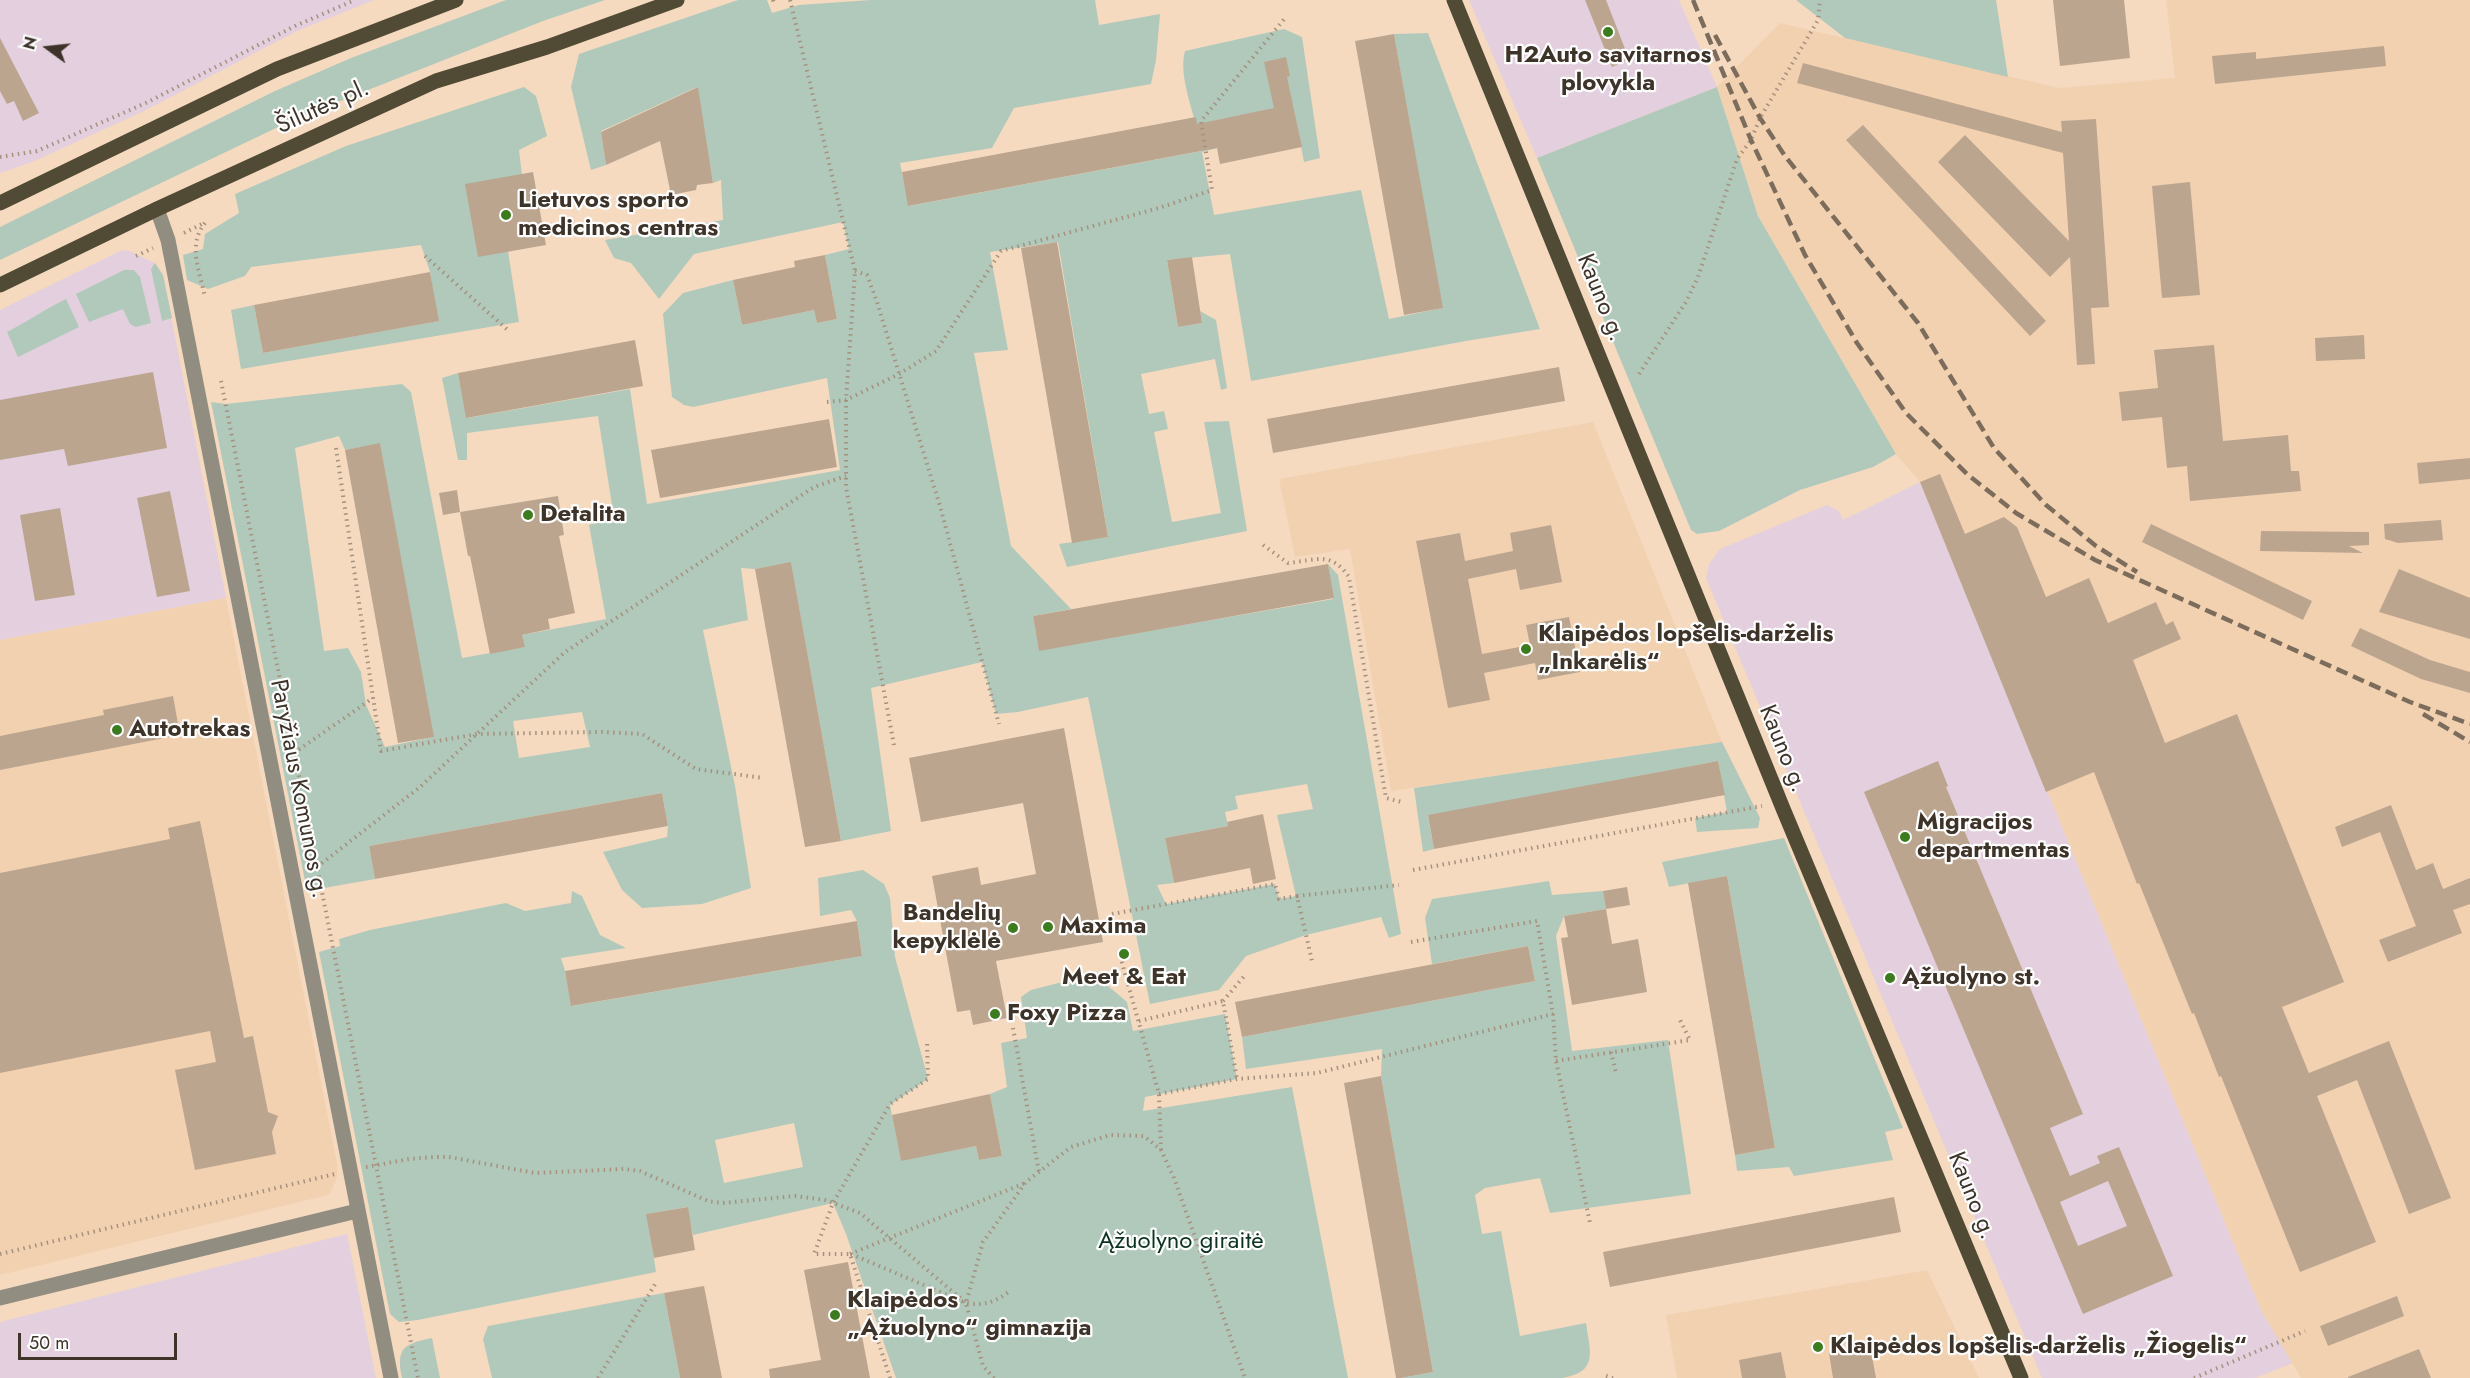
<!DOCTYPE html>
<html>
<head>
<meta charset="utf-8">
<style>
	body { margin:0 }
	#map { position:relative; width:2470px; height:1378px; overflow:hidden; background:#f5dac0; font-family:Jost,sans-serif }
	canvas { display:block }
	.north { position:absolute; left:18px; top:18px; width:60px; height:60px; -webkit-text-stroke:4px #fff; paint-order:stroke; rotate:285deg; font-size:16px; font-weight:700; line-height:24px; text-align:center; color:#3e3329 }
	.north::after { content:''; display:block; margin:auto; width:21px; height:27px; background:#3e3329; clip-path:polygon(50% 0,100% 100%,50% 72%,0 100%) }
	.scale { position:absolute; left:18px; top:1333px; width:159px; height:27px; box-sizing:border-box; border:3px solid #3e3329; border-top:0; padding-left:8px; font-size:18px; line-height:21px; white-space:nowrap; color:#3e3329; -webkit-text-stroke:4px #fff; paint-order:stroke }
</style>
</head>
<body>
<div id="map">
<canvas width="2470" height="1378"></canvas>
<div class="north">N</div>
<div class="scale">50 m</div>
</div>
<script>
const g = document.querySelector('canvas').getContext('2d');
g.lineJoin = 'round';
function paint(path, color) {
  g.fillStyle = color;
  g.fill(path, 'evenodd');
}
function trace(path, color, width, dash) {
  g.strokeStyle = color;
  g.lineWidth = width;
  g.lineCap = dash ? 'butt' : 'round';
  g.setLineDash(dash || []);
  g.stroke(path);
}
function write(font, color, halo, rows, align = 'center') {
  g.font = font + ' Jost,sans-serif';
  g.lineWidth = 4.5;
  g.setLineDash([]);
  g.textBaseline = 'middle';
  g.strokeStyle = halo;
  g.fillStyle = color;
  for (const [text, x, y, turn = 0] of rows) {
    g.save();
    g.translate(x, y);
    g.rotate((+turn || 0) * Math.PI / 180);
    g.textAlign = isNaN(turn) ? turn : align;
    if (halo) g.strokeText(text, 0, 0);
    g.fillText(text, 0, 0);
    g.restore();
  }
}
const commercial = new Path2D(`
	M0,0H374L297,31L142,112L32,162L0,173Z
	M1469,0H1679L1717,87L1537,158Z
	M127,250L155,263L163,275L226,598L0,640V310L120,251Z
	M1920,482L2261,1310L2293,1363L2255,1378H2042L1706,578L1709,564L1720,549L1827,505L1839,511L1843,520Z
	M347,1234L376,1378H0V1322Z`);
const built = new Path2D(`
	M2166,0H2470V1378H2301L2261,1310L1920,482L1896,454L1758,216L1717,87L1780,23L2059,88L2175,78Z
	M1593,422L1722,742L1391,791L1350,549L1295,557L1279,479Z
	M226,598L337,1163V1178L330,1193L324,1196L0,1275V640Z
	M1927,1270L1979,1378H1677L1666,1315Z`);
const green = new Path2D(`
	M506,0H605L543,21L297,118L0,260V227L275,91L351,58Z
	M738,0H767L772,13L799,5L871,0H1095L1099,25L1160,14L1156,60L1151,84L1014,108L992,148L900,163L909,206L1202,151C1198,121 1177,78 1185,51L1284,29L1302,37L1320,158L1304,162L1293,105L1212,121L1217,148L1202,152L1214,215L1361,190L1389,319L1442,308L1394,34L1428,33L1540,329L1466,341L1251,381L1230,254L1167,260L1178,327L1202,323L1200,311L1216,320L1227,388L1221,390L1215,359L1141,374L1149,414L1164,411L1168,429L1154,432L1172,522L1221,513L1204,422L1229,421L1247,531L1067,567L1059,544L1108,537L1058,242L990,252L1008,350L974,353L1011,546L1071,609L1033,616L1039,650L1333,599L1328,564L1338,575L1401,934L1389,938L1381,917L1306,935L1246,956L1219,990L1150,1004L1088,697L1018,712L996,714L982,662L871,688L891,831L841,841L791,563L755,569L741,568L748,620L703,630L735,786L751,888L702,904L642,908L622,890L603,852L667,837L668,826L662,793L369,846L375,879L307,891L211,402L226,404L402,384L411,392L462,658L524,647L522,635L606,619L589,525L614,518L598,416L467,433V460H458L442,378L458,373L467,418L630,389L647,504L840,470L827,378L693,407L684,405L672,397L663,314L683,293L733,280L742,325L814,310L817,323L837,319L825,255L849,249L843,222L694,254L659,299L631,263L614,258L605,240L723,220L721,180L713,183L697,87L601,131L606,165L591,170L571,87L579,54ZM339,436L345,450L380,444L433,737L385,747L366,705L361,672L348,648L324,651L295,448ZM582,712L590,747L519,758L513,721ZM1307,784L1313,809L1277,815L1296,896L1279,899L1275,884L1166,904L1157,885L1174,883L1165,838L1228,826L1225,812L1238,809L1235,796Z
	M1796,0H1996L2008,77L1845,38Z
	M524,87L536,96L547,136L519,150L522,175L508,251L519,322L241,369L231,310L254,305L263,353L438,321L430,272L421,245L251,267L245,276L208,289L187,280L183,255L203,249L205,234L239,213L235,194L346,146Z
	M1717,87L1758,216L1896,454L1873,467L1800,490L1719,531L1697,534L1691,530L1537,158Z
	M155,263L163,275L172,318L162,321L151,269Z
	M124,270H134L140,277L151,323L136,327L130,324L123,309L89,322L76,294Z
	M66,299L79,327L18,357L7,332C27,322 45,309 66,299Z
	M1722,742L1760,818L1758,828L1697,832L1695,818L1727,812L1718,761L1428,816L1434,849L1423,852L1414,788Z
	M1784,838L1903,1128L1885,1132L1893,1160L1794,1176L1789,1167L1737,1171L1735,1155L1775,1148L1727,876L1669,887L1662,862Z
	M863,870L884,884L890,898L895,957L928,1079L890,1105L901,1160L976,1146L979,1160L1002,1156L990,1094L1007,1087L1001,1043L1027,1038L1021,997L1031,990L1094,974L1127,1002L1133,1031L1225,1014L1237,1079L1145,1097L1143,1111L1292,1087L1348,1378H896L846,1234L833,1203L693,1235L687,1207L647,1214L656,1272L418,1320L399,1322L390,1314L319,952L340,946L339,939L370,930L506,903L525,911L571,903L572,891L582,896L600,935L626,948L561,958L565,971L572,1006L862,956L857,921L851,910L820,916L818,878ZM794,1123L803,1167L724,1183L715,1140Z
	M1549,881L1552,895L1603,891L1606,909L1564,916L1556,936L1572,1051L1668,1040L1691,1194L1550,1213L1540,1178L1485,1188L1475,1195L1482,1234L1501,1231L1520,1336L1586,1323C1590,1352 1599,1372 1562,1378H1401L1433,1372L1381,1076L1382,1049L1246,1069L1242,1037L1535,981L1528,946L1432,964L1425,918L1432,899Z
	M664,1293L680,1378H492L483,1339L488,1326Z
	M432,1338L440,1378H402C396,1348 403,1344 432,1338Z`);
const building = new Path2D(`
	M1585,0H1606L1629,59L1612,67Z
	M2053,0H2124L2130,58L2060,66Z
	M1394,34L1443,308L1404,315L1355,41Z
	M0,38L39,113L23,121L14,101L7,104L0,91Z
	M2384,46L2386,66L2215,84L2212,56L2256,52V59Z
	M1286,57L1290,76L1287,77L1302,147L1220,164L1217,148L908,206L902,172L1196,117L1197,124L1274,108L1264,62Z
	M1803,63L2062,132L2061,121L2096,119L2109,307L2091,308L2095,364L2077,365L2070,257L2050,277L1938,162L1965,135L2069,241L2063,153L1797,83Z
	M698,87L713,183L697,185L696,190L671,195L660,141L606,165L601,132Z
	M1863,125L2046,321L2030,336L1846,140Z
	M533,172L546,245L478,257L465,184Z
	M2190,182L2200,295L2162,298L2152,186Z
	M1057,242L1108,537L1072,543L1021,248Z
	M825,255L837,319L817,323L814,310L742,325L733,280L795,267L794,261Z
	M1192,257L1202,323L1178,327L1167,260Z
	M430,272L439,321L263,353L254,305Z
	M2364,335L2365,359L2316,361L2315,338Z
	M635,340L643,386L466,418L458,373Z
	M2214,345L2223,441L2288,435L2291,471H2299L2301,491L2190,501L2187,466L2167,468L2162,417L2122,421L2119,392L2158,388L2154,350Z
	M1559,367L1565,401L1273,453L1267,419Z
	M153,372L167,448L68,466L64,449L0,460V400Z
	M829,419L837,467L660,498L651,450Z
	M380,443L434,737L398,743L345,450Z
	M2470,458V479L2419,484L2417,463Z
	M1940,474L1965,534L2004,517L2017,527L2046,597L2089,578L2108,623L2156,602L2166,625L2173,621L2181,639L2133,660L2165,743L2237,714L2344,982L2282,1007L2308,1071L2309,1073L2389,1041L2451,1198L2409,1214L2357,1080L2317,1096L2376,1242L2300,1272L2221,1076L2219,1077L2194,1013L2192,1014L2139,883L2137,884L2094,772L2046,792L1920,482Z
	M457,490L460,512L443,515L439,493Z
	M170,491L190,591L157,597L137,498Z
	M558,496L564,535L559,536L575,613L548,619L550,629L522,635L525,647L490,654L470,556H468L460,512Z
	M60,508L75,595L35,601L20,515Z
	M2441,520L2443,540L2398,543L2385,539L2384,524Z
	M2151,524L2312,601L2303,620L2142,542Z
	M1551,525L1562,582L1520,590L1516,569L1468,579L1482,654L1530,645L1526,625L1569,617L1580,672L1538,680L1535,663L1484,673L1490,700L1448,708L1416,541L1460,533L1465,561L1513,551L1510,533Z
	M2261,531L2369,532V545L2349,546L2363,553L2260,551Z
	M791,562L841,841L805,847L755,569Z
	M1328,564L1334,598L1039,651L1033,616Z
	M2399,569L2470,598V639L2379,612Z
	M2360,628L2430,660L2470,672V693L2421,679L2351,646Z
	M173,696L180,735L0,770V736L104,715L103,710Z
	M1064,728L1103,942L996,961L1007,1018L973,1025L970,1010L957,1012L932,876L978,867L981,885L1036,874L1023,803L921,822L909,758Z
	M1718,761L1725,795L1434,849L1428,815Z
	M1938,761L1948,786L1946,787L2083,1114L2050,1128L2070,1176L2100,1163L2097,1156L2119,1147L2173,1276L2083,1314L1864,792ZM2108,1181L2127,1226L2078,1246L2060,1202Z
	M662,793L668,826L375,879L369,846Z
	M2391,805L2416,870L2433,863L2443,889L2470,878V904L2453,910L2462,933L2388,962L2379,940L2416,926L2380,832L2342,847L2335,827Z
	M1263,814L1276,879L1253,884L1250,868L1174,883L1165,838L1228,826L1227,822Z
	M200,821L244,1038L253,1036L268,1112L278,1116L272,1132L276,1154L195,1170L175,1070L216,1062L210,1031L0,1073V873L170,839L168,828Z
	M1727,876L1775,1148L1735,1155L1688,883Z
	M1627,887L1630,905L1606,909L1612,944L1638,939L1647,992L1572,1005L1561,938L1568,937L1564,916L1606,909L1603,891Z
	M857,921L862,956L571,1006L565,971Z
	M1528,946L1535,981L1242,1037L1235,1002Z
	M1381,1076L1433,1372L1401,1378H1396L1344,1083Z
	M990,1094L1002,1156L979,1160L976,1146L901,1161L892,1115Z
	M1894,1197L1901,1232L1610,1287L1603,1252Z
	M688,1207L695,1250L654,1258L646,1214Z
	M848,1262L870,1378H770L769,1369L821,1360L804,1270Z
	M704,1286L722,1378H680L664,1293Z
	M2397,1296L2404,1316L2328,1346L2320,1326Z
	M1870,1346L1876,1378H1833L1829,1353Z
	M2419,1349L2431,1378H2348V1377Z
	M1781,1352L1786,1378H1742L1739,1360Z`);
const path = new Path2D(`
	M773,0L774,4
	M790,0L855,271L846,400V487L894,745
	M0,157L37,151L148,102L295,26L355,0
	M205,223C187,245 200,272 205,297
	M184,233L204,223
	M136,256L153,248
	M425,256L510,332
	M855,271L867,275L877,302L940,506L999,724
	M1639,374L1686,302L1698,277L1737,159L1751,140L1760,118L1818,20L1820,0
	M221,381L418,1378
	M827,402L846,400L899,374L936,351L1001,251L1159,208L1212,190L1201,121L1285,18
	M336,448L381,751L477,734L602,732L642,734L696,769L764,778
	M1263,545L1288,563C1317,560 1331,551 1349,577L1386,798L1402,802
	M294,753L373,698
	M317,867L420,787L565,652L814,487L846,476
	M1413,870L1762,806
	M1297,896L1399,885
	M1112,914L1275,884L1279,899L1297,896L1312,961
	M1411,942L1537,921L1553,1014L1556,1061L1590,1223
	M1120,956L1159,1094L1161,1150
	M1223,1001L1246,974
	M1139,1021L1223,1001L1237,1079
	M1013,1028L1039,1172
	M1611,1052L1616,1073
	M1556,1061L1690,1040L1679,1018
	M1159,1094L1237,1079L1317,1073L1553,1014
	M366,1167L409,1159L434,1157H449L535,1173L624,1169L640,1171L708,1201L723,1203L795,1196L825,1200L860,1213L966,1303
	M0,1254L335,1174
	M850,1254L1025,1183
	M851,1254L966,1303C985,1306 995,1302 1010,1291
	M1606,1376L1613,1378
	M598,1378L657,1281
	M890,1378L850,1254H814L833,1203L890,1104L928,1079L927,1041
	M994,1378L983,1366L966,1303L983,1242L1026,1182L1071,1147L1110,1135L1144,1136L1161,1150L1174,1178L1245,1378
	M2194,1378L2305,1331`);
const minor = new Path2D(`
	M157,209L168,240L391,1378
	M0,1298L357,1211`);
const major = new Path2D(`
	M1454,0L1784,811L2021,1378
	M0,203L277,69L456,0
	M0,285L157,209L436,81L547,47L677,0`);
const rail = new Path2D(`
	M1693,0L1751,140L1805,255L1857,343L1906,413L1967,474L2016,513L2095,560L2410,702L2470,724
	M1715,35L1760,118L1785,156L1918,323L1994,448L2046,505L2096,546L2137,572
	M2423,714L2470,742`);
const markers = [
	[1608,32,6,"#3b7d1e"],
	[506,215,6,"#3b7d1e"],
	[528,515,6,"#3b7d1e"],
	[1526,649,6,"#3b7d1e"],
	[117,730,6,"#3b7d1e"],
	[1905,837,6,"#3b7d1e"],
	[1048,927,6,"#3b7d1e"],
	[1013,928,6,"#3b7d1e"],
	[1124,954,6,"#3b7d1e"],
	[1890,978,6,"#3b7d1e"],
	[995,1014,6,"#3b7d1e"],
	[835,1315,6,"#3b7d1e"],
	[1818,1347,6,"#3b7d1e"]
];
const poiNames = [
	["H2Auto savitarnos",1608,56,"center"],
	["plovykla",1608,84,"center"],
	["Lietuvos sporto",518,201],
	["medicinos centras",518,229],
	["Detalita",540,515],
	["Klaipėdos lopšelis-darželis",1538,635],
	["„Inkarėlis“",1538,663],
	["Autotrekas",129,730],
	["Migracijos",1917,823],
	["departmentas",1917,851],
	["Bandelių",1001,914,"right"],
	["kepyklėlė",1001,942,"right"],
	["Maxima",1060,927],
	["Meet & Eat",1124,978,"center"],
	["Ąžuolyno st.",1902,978],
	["Foxy Pizza",1007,1014],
	["Klaipėdos",847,1301],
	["„Ąžuolyno“ gimnazija",847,1329],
	["Klaipėdos lopšelis-darželis „Žiogelis“",1830,1347]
];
const streetNames = [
	["Šilutės pl.",323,108,-24],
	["Kauno g.",1600,298,68],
	["Kauno g.",1782,749,68],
	["Paryžiaus Komunos g.",298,789,79],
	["Kauno g.",1971,1196,68]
];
const parkNames = [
	["Ąžuolyno giraitė",1181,1242]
];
paint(commercial, '#e3cfde');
paint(built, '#f2d1b1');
paint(green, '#b1c9bb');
paint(building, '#bca58f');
trace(path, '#a5917e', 4, [1.5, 4.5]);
trace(minor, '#918d80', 15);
trace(major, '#514a34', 15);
trace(rail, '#7c6c5c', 4.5, [12, 6]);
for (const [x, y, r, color] of markers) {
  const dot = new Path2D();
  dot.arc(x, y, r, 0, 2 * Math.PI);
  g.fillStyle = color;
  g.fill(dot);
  trace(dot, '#fff', 2);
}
write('bold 24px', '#3e3329', '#fff', poiNames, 'left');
write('24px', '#3e3329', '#fff', streetNames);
write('24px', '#0a3320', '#fff', parkNames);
</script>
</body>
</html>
